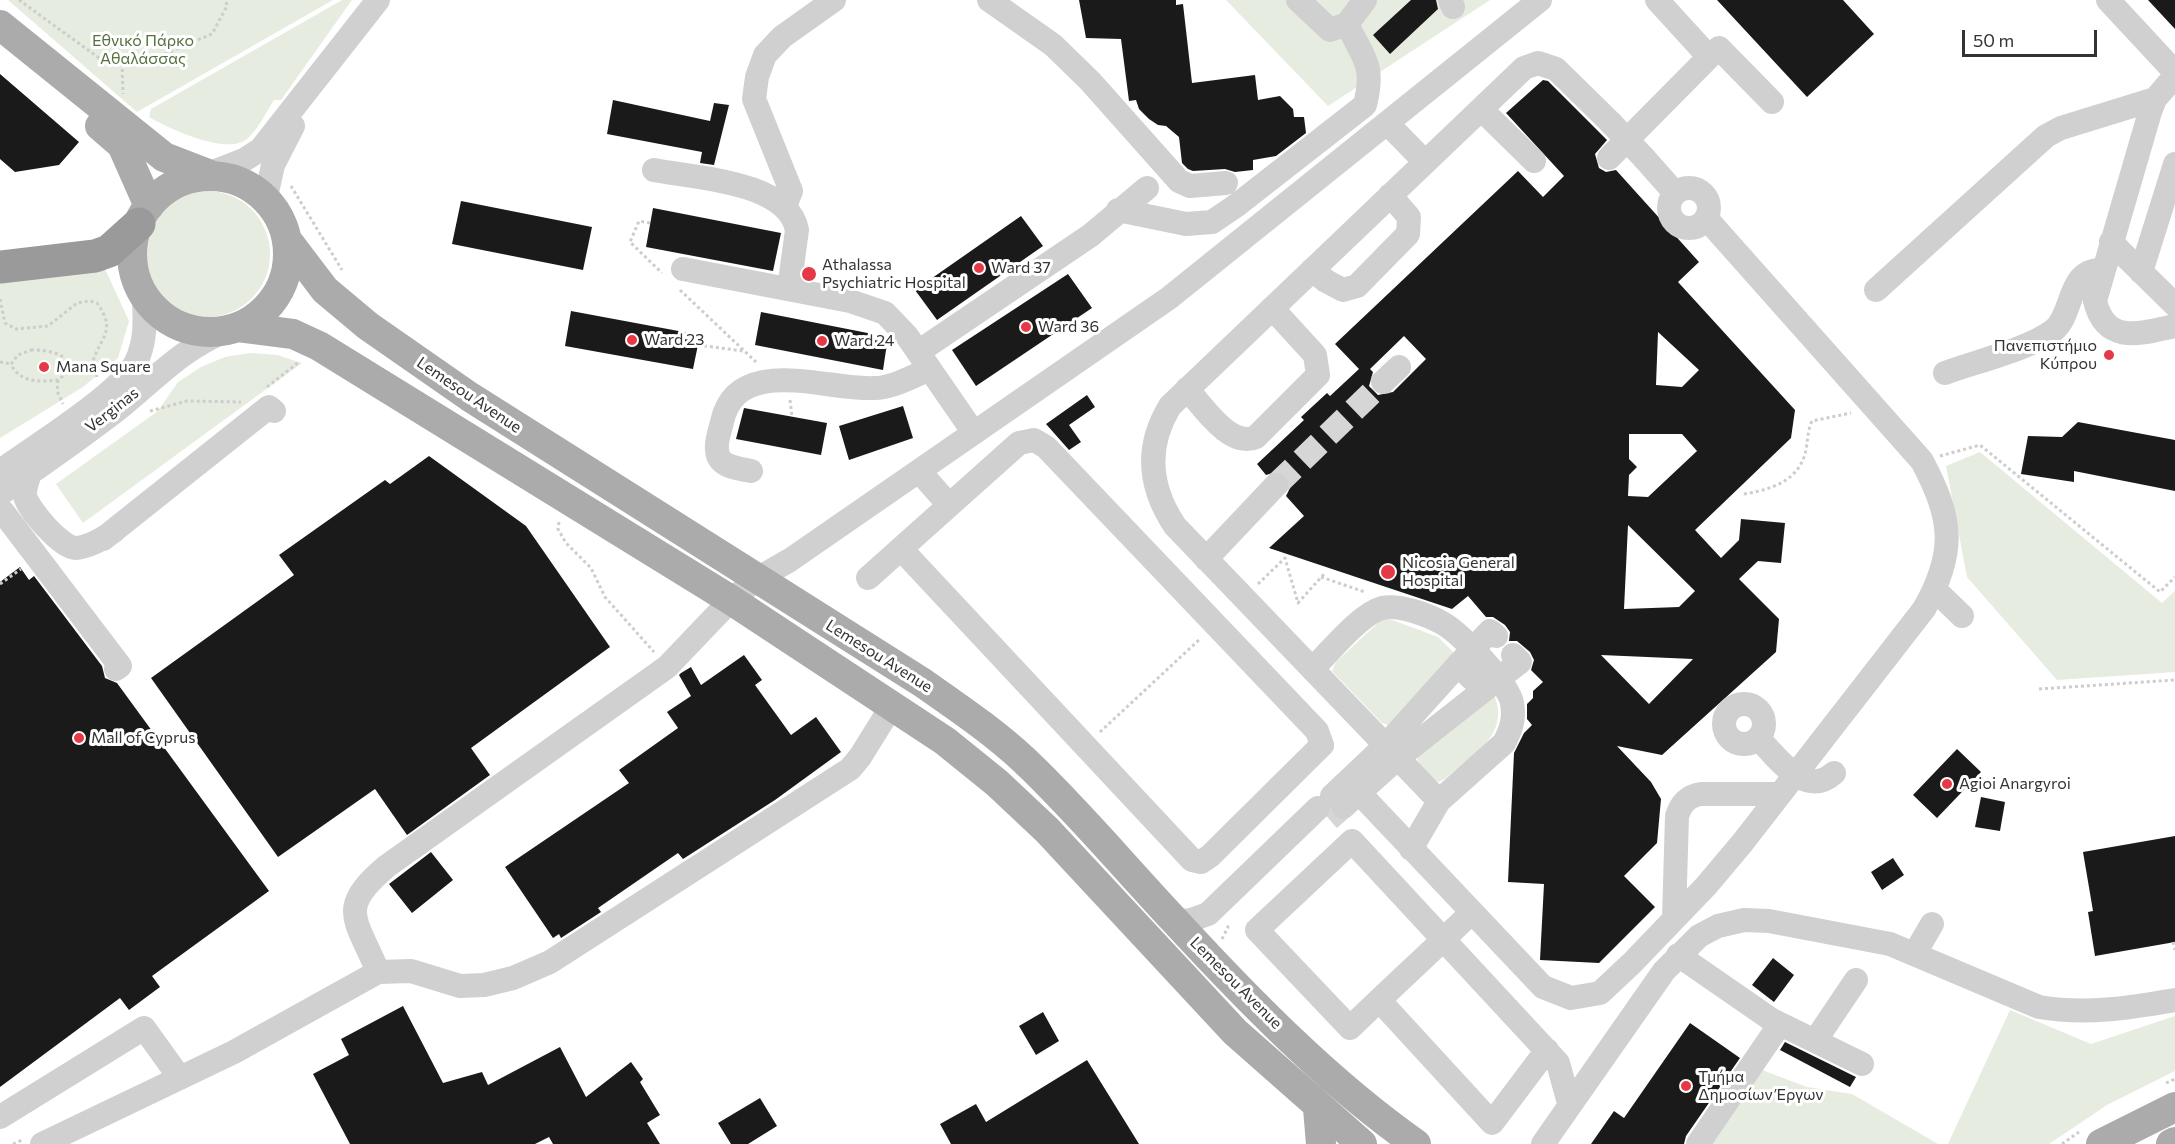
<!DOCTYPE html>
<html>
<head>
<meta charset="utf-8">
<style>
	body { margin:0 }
	#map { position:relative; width:2175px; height:1144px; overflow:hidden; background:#fff; font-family:Commissioner,sans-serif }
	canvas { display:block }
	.scale { position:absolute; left:1962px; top:30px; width:135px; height:27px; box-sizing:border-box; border:3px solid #333; border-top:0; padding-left:8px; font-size:18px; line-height:21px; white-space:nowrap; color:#333; -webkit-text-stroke:4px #fff; paint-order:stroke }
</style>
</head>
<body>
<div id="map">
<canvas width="2175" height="1144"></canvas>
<div class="scale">50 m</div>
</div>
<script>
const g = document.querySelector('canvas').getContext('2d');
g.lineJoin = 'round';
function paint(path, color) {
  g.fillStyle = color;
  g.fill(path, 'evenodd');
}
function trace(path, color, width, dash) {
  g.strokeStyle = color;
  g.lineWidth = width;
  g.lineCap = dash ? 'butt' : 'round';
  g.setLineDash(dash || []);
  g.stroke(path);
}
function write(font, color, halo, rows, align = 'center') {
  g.font = font + ' Commissioner,sans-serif';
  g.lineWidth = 6;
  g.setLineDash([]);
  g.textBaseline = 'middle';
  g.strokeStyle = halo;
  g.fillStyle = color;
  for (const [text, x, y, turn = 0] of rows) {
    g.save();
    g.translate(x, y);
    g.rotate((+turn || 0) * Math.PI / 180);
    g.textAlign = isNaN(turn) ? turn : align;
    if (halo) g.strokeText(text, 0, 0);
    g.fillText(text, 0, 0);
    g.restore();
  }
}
const green = new Path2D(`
	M8,0H333L137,112Z
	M342,0H352L281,100H274C266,112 258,130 247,139C226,156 169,128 149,117L151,109Z
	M1226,0H1490L1328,106Z
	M144 254a63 63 0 1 1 126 0a63 63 0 1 1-126 0Z
	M105,269L129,321L118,358L83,387L0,438V274Z
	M250,353L277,355L302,363L83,523L56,484L158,411L178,382L201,367L225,357Z
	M1980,452L2162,603L2175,591V672L2057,680L1967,577L1946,466Z
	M1387,618L1438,637L1454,653L1388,725L1382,723L1332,671L1336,662L1381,620Z
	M1494,695C1511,735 1472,755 1446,778L1439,782C1429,779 1421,768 1417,759L1420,751Z
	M2010,1010L2091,1044L2175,1016V1071L2107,1105L2049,1144H1948Z
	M1762,1070L1807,1087L1852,1094L1938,1144H1711Z`);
const building = new Path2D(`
	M1079,0H1176V5L1183,4L1192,83L1255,75L1258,100L1280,96L1293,109L1294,117H1304L1306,133L1276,156L1253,160V170L1235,172L1225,169L1193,171L1188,169L1182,163L1179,137L1166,126L1158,125L1149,119L1139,109L1136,100L1129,101L1121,39L1086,38Z
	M1411,0H1436L1438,9L1390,54L1373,35Z
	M1717,0H1843L1874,34L1807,97Z
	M2148,0H2175V29Z
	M0,74L79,142L59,165L15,172L0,159Z
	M1543,80L1548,81L1607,140L1595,154L1599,168L1606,172L1616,170L1699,262L1678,282L1795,410L1791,438L1695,530L1721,558L1739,540L1741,519L1785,523L1781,563L1758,561L1739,579L1779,619L1776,652L1662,755L1617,746L1651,782L1661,799L1657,843L1624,876L1655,907L1599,963L1540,960L1544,884L1508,882L1514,753L1524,733L1532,725L1527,719V704L1533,698V691L1543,682L1531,670L1534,660L1530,652L1517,641H1509L1510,632L1505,625L1493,617H1486L1468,596L1452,609L1269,548L1304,516L1286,496L1290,488L1286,475L1279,471L1266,475L1257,464L1304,420L1301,417L1327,393L1330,396L1359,369L1335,344L1518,171L1543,197L1564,176L1506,113ZM1658,332L1699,370L1682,387L1656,385ZM1404,336L1426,359L1393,392L1378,395L1369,386L1373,372L1370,369ZM1629,434H1682L1697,451L1648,497L1628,496L1629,475L1637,467L1629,459ZM1628,525L1695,591L1679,607L1624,609ZM1601,655L1693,659L1649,704Z
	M613,100L710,121L714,103L729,105L714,165L700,163L702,152L607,134Z
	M461,201L592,227L583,270L452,244Z
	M653,208L781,233L773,271L646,247Z
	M1021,216L1043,246L937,320L915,290Z
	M1068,274L1092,308L976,386L952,350Z
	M571,311L700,335L693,369L565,346Z
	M761,312L888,337L883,370L755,345Z
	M1087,395L1095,407L1069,425L1081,442L1069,450L1046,424Z
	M903,406L913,438L849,460L839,426Z
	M744,408L827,423L821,455L736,439Z
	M2078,422L2175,440V491L2074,471V482L2021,474L2028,436L2062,437Z
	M429,456L526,526L610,647L471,748L490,775L407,835L375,789L278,857L151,678L294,575L279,555L385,480L390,484Z
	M20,567L29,580L34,576L102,666L105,678L117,683L269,891L152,976L160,987L129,1010L120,998L0,1087V582Z
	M744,655L762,680L755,685L791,735L816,717L841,752L775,800L683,859L678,853L598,908L601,912L561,938L559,934L553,938L505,867L629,783L619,770L678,728L667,712L691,696L679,675L681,673L691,667L701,685Z
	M1957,749L1981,772L1937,818L1913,795Z
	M1981,797L2005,802L2000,831L1975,827Z
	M2175,836V942L2095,956L2088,912L2093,911L2083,852Z
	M431,852L453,880L412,913L389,884Z
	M1893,858L1904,875L1882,890L1871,872Z
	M1773,958L1794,975L1774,1002L1752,985Z
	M403,1006L443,1083L482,1072L488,1085L560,1047L586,1097L631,1062L643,1079L640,1082L660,1115L647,1123L660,1144H553L549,1137L535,1144H350L313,1074L349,1055L341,1039Z
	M1043,1012L1059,1041L1036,1055L1019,1026Z
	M1690,1023L1740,1058L1686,1136L1684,1144H1591L1614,1111L1624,1118Z
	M1785,1042L1856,1077L1850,1087L1780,1050Z
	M1087,1060L1139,1144H951L940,1124L976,1104L986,1122Z
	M760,1098L777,1126L748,1144H731L718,1123Z`);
const minorTunnel = new Path2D(`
	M1276,485L1383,382
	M1329,819L1343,807`);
const path = new Path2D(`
	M19,0L99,58L136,66L212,34L227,6L226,0
	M122,63L123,94
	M291,186L342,270
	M650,223L639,221L630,242L662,273
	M680,290L756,362
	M0,299L5,323L16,329L48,326L77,303L90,301L97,303C117,331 101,336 93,361L97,377
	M698,345L743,351
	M31,350C46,350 67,352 72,369L58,380C41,382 19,383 11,364L18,355Z
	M0,362L11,364
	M72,369L94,371
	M58,380L57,391L63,404
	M267,387L299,362
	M790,400L792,417
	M150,411L187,401L241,402
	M1940,456L1980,445L2160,592L2175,577
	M1744,494C1769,490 1797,482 1805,454C1808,443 1807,431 1812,421L1851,413
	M559,522L558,529L566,543L591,568L605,597L654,652
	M1321,577L1365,592
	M0,584L21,569
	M1258,584L1285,558L1298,603L1324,574
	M2039,689L2175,680
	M1100,732L1201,638
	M1222,939L1228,927L1225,924
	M2173,942L2175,950
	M2166,1083L2175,1079
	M13,1144L22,1140
	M2062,1144L2079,1132`);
const minor = new Path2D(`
	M989,0L1053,45L1090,81L1179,181L1190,186L1226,183
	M1450,0L1453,7
	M1657,0L1709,57L1719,48L1772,102
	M2108,0L2175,72
	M1347,24L1365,0
	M2175,76L2155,99L2150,112L2095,301C2106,346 2142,333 2175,326
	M1481,109L1534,161
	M1387,123L1425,162
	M1609,158L1709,57
	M1644,158L1675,193
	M654,170C694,178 788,181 797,230L789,289
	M208,174L244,160L261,149L378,0
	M1669 208a20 20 0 1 1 40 0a20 20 0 1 1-40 0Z
	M266,197L273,165L293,126
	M785,206L791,191L754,99L757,77L765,55L782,37L834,0
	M1118,210L1186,224L1212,222L1237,205L1365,105C1375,64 1364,60 1347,24L1330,30L1298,0
	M2111,242L2175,305
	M683,269L850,301L885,313L907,336L974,433
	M1312,270L1326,281L1343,290L1357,286L1408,234L1409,217L1390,195
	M2141,272L2175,164
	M1876,290L2046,136L2061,128L2155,99
	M918,352L1091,235L1147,188
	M1945,373C1974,362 2030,349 2054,330C2074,314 2067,268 2103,270
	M1383,382L1399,367
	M1187,389C1202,405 1230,449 1256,437L1318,375L1315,355L1272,308
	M0,471C31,449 121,393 136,362C146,342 145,321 144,299
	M751,471C737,468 717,467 717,449C716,440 720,431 722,422C737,353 828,391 874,388C893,388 913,376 930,369
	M919,471L949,505
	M30,473C28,480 24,489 25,496C28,509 61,548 76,548C88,547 104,538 114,531
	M0,494C41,465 84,436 123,405C157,377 185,347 226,331
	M0,511L3,512L120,666L116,669
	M103,539L269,407L274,411
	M1206,559L1276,485
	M868,578L1019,443L1034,440L1046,447L1317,731L1322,745L1210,856L1201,862L1192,860L901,549
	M1935,590L1962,616
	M1313,668C1330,652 1360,614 1382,608C1399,604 1429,615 1444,624C1462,635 1508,683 1512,703C1515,718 1511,730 1504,743L1439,801L1411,849
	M1724 724a20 20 0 1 1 40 0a20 20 0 1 1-40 0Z
	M1758,738C1777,757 1805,799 1834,773
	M1348,781L1543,987L1571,998L1600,993L1632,963L1706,886L1743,842L1924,609C1957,551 1952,518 1922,461L1706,218
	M1332,796L1386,745L1458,665L1484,690L1399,757L1343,807
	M1439,801L1175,526C1149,487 1145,447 1170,406L1524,68L1538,63L1556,69L1611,123
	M1471,913C1431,952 1390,989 1350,1028L1257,930L1352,841L1558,1063L1569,1103
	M1674,918L1677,816C1681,803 1688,796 1701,794H1780
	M1175,922L1191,920L1208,914L1318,808
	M1915,953L1932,924
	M1678,955L1772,1020L1862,1064
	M378,972C356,918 336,909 387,866L667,667L731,600L757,579L790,560L1169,298L1540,0
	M1379,1000L1492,1123L1547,1050
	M1815,1041L1856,980
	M0,1117L144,1028L180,1078
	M42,1144L234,1052L378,972L411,971L460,986L484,985L513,978L550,962L850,769L860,757L893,704
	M1543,1144L1664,971L1699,936L1718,926L1744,920L1769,921L1890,944L2039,1007C2086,1015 2128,1008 2175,1000
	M1698,1144L1780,1024`);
const major = new Path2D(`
	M0,25L164,157L208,174
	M100,126L122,145L149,206
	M132 254a78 78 0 1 1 156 0a78 78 0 1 1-156 0Z
	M287,240L325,290L368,326L470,397L923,683C957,707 993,731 1024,760C1078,811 1125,868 1176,922C1248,1000 1329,1083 1416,1144
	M238,327L293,334L319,346L731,600L945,741L997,783L1047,830L1235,1032L1362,1144
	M1318,1108L1321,1144
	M2101,1144L2175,1107
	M2171,1144L2175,1142`);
const highway = new Path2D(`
	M0,267L95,256L109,251L139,224`);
const minorBridge = new Path2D(`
	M1611,123L1644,158
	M1458,665L1490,631L1496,636
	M1484,690L1520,662L1513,655`);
const markers = [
	[979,268,6,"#e63946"],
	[809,274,8,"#e63946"],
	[1026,327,6,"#e63946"],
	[632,340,6,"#e63946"],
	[822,341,6,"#e63946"],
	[2109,355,6,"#e63946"],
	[44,367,6,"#e63946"],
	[1388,572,8,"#e63946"],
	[79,738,6,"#e63946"],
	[1947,784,6,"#e63946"],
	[1686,1086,6,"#e63946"]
];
const parkNames = [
	["Εθνικό Πάρκο",143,41],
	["Αθαλάσσας",143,59]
];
const poiNames = [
	["Athalassa",822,265],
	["Psychiatric Hospital",822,283],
	["Ward 37",991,268],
	["Ward 36",1038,327],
	["Ward 23",644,340],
	["Ward 24",834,341],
	["Πανεπιστήμιο",2097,346,"right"],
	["Κύπρου",2097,364,"right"],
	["Mana Square",56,367],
	["Nicosia General",1402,563],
	["Hospital",1402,581],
	["Mall of Cyprus",91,738],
	["Agioi Anargyroi",1959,784],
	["Τμήμα",1698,1077],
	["Δημοσίων Έργων",1698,1095]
];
const streetNames = [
	["Lemesou Avenue",469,395,34],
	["Verginas",112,410,-38],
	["Lemesou Avenue",879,656,32],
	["Lemesou Avenue",1236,983,45]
];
paint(green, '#e6ecdf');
paint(building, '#1a1a1a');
trace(minorTunnel, '#d6d6d6', 24, [24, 12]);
trace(path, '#cdcdcd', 3, [3, 3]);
trace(minor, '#d0d0d0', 24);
trace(major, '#ababab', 30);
trace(highway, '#9a9a9a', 33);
trace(minorBridge, '#d0d0d0', 24);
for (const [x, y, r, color] of markers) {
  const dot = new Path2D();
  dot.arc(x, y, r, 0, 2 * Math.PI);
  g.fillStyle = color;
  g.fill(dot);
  trace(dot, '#fff', 2);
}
write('16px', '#56703f', '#fff', parkNames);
write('16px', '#333', '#fff', poiNames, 'left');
write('16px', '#333', '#fff', streetNames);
</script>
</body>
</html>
